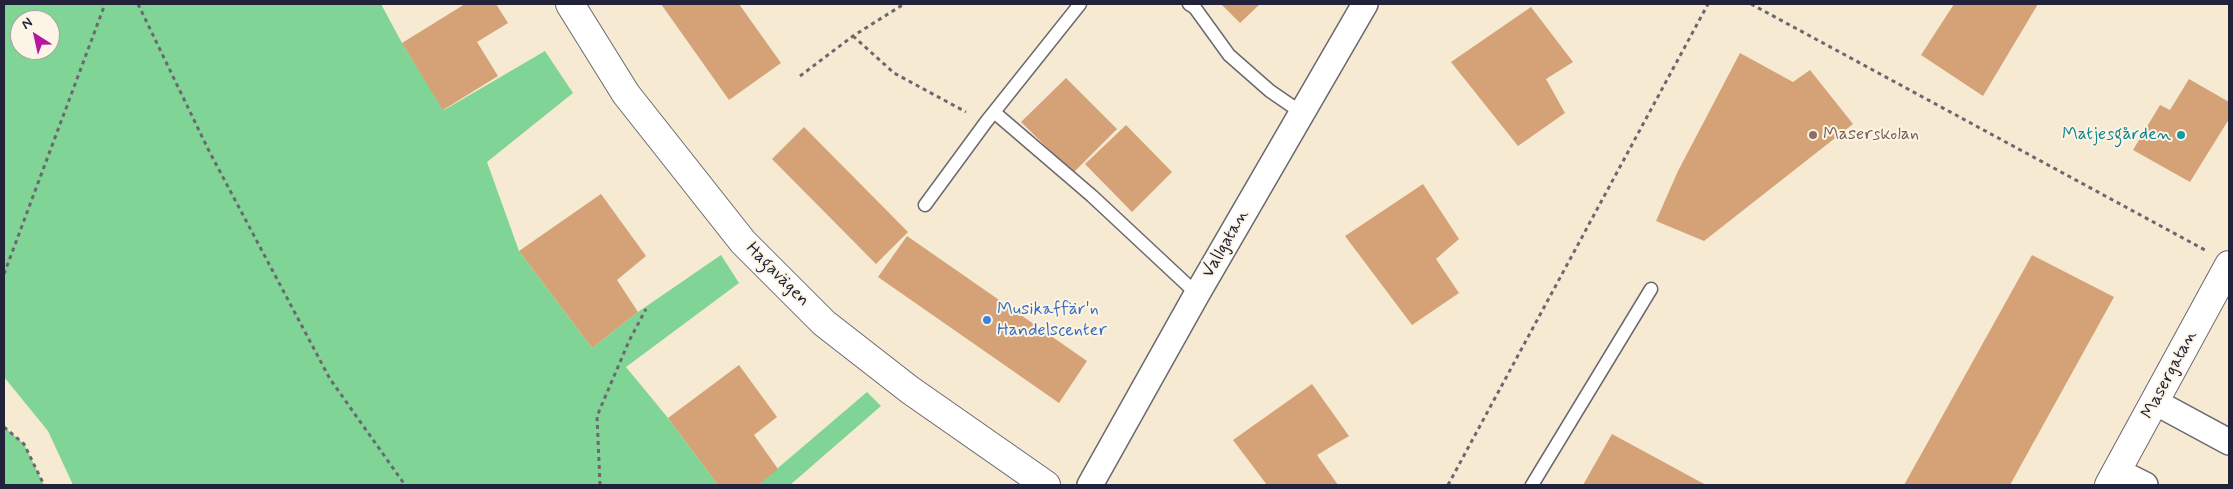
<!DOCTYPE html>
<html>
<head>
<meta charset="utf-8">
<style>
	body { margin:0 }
	#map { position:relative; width:2233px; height:489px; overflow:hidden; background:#f6ead2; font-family:Mynerve,sans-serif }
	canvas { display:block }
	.frame { position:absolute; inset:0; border:5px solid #22223b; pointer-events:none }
	.north { position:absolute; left:10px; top:10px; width:50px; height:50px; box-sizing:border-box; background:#fcf5e5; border:1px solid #a5a1a1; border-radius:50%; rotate:325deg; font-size:14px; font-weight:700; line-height:20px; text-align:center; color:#22223b }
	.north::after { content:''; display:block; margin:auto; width:18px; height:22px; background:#b5179e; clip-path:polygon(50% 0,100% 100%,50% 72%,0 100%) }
</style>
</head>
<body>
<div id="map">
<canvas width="2233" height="489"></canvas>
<div class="frame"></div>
<div class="north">N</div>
</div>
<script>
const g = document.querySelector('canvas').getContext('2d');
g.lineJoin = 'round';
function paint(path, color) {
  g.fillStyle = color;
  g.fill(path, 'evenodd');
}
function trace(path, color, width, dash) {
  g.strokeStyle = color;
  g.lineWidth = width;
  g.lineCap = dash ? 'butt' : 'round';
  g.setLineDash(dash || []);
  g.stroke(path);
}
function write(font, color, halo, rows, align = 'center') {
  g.font = font + ' Mynerve,sans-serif';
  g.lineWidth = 4;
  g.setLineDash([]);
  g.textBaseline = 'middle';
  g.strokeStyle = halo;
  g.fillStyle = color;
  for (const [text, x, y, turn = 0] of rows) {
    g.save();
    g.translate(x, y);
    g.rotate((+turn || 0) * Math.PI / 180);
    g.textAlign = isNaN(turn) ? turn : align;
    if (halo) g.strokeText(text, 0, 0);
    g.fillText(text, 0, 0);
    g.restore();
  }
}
const green = new Path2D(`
	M4,4H381L402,43L444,110L545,51L573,93L487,162L519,251L592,348L638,312L721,255L739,283L626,367L668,418L718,485H73L48,431L4,377ZM20,20H50V50H20Z
	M867,392L881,406L790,485H758Z
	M4,427L24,444L44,485H4Z`);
const building = new Path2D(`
	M465,4H496L508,23L477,42L498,76L443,110L402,43Z
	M661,4H739L781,63L729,100Z
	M1221,4H1260L1240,23Z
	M1954,4H2038L1983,96L1921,55Z
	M1531,7L1573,62L1546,79L1565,113L1518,146L1451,62Z
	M1740,53L1793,82L1810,70L1853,124L1704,241L1656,221L1678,171Z
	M1066,78L1117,129L1073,173L1021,122Z
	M2189,79L2229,102V119L2190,182L2133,150L2160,105L2170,110Z
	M1126,125L1172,172L1132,212L1085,164Z
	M804,127L908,232L876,264L772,159Z
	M1423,184L1459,239L1436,259L1459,293L1412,325L1345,236Z
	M601,194L646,256L617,280L638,312L592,348L519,251Z
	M907,236L1087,361L1059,403L878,277Z
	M2032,255L2114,297L2010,485H1904Z
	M739,365L777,417L754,435L778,469L758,485H718L668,418Z
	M1312,384L1349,436L1317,455L1338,485H1267L1233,440Z
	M1612,434L1706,485H1583Z`);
const path = new Path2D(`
	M138,4L208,149L330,379L405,485
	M1751,4L2205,250
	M853,36L894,73L966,112
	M800,76L853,36L904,4
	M4,274L105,4
	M4,427L24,444L44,485
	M600,485L597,416L629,341L646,309
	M1448,485L1708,4`);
const lane = new Path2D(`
	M1189,4L1195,8L1229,55L1270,91L1302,113
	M994,112L1092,196L1197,294
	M925,205L986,122L1080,4
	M1532,485L1651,289`);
const street = new Path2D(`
	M2155,402L2229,442
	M2117,471L2145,485
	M1090,485L1197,294L1365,4`);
const secondary = new Path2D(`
	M570,4L626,94L743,242L824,323L910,390L1046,485
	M2109,485L2229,265`);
const markers = [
	[1813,135,5,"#8d6e63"],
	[2181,135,5,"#0f9aa8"],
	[987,320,5,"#3f7fe0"]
];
const educationNames = [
	["Maserskolan",1823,135]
];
const cultureNames = [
	["Matjesgården",2171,135]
];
const streetNames = [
	["Vallgatan",1226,244,-60],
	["Hagavägen",777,275,45],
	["Masergatan",2170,375,-62]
];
const shopNames = [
	["Musikaffär'n",997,310],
	["Handelscenter",997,331]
];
paint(green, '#80d496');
paint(building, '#d4a276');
trace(lane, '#6c6870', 15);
trace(street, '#6c6870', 28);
trace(secondary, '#6c6870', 30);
trace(path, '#6c6870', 3, [4, 4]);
trace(lane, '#fff', 12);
trace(street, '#fff', 25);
trace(secondary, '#fff', 28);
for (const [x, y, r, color] of markers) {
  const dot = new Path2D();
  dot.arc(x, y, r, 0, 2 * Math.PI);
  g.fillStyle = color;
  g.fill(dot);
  trace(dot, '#fcf5e5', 2);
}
write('18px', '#785e54', '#fcf5e5', educationNames, 'left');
write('18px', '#0d838f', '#fcf5e5', cultureNames, 'right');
write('18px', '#22223b', '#fcf5e5', streetNames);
write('18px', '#366cbe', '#fcf5e5', shopNames, 'left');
</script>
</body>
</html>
